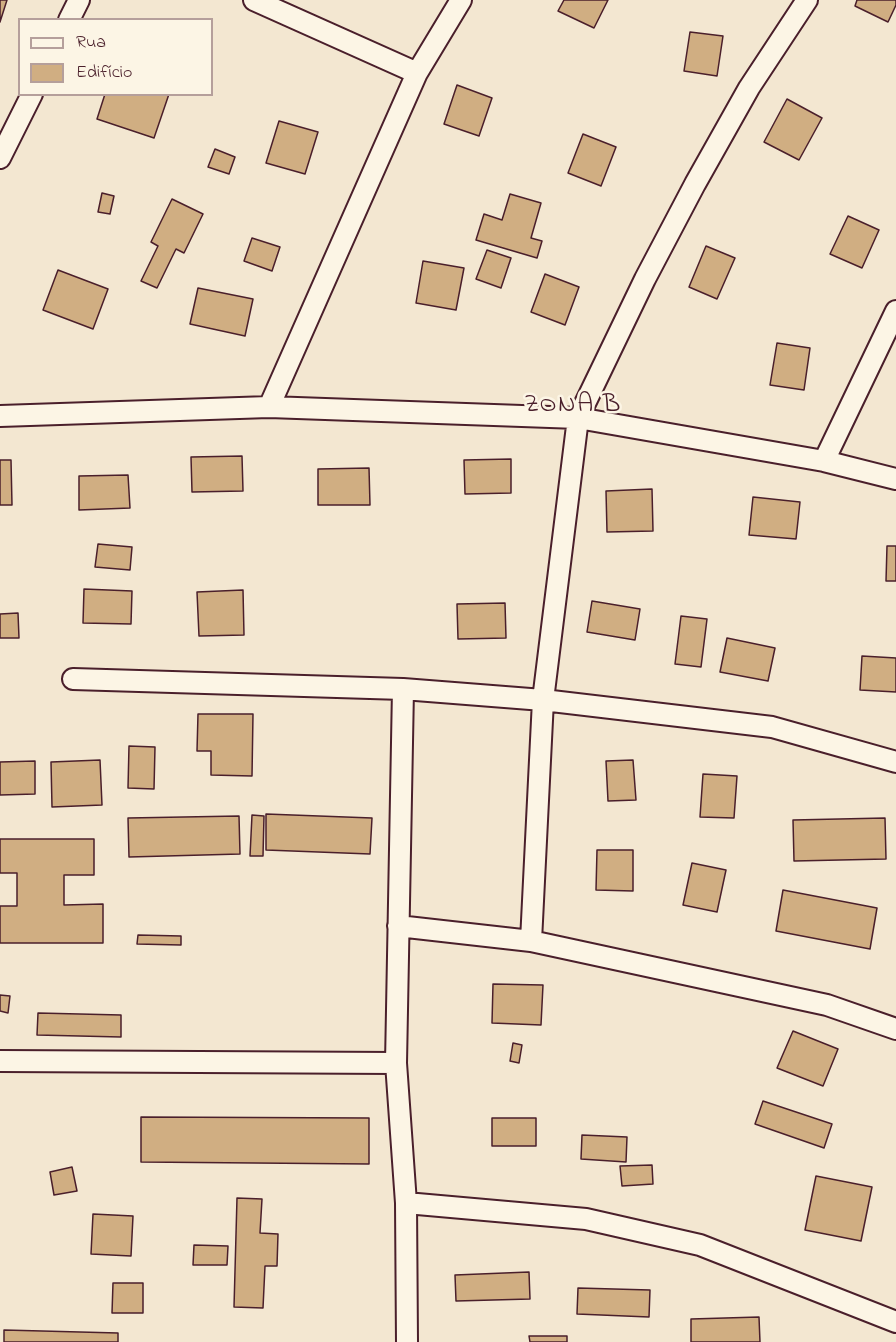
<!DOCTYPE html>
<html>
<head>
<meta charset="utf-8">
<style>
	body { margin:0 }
	#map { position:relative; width:896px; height:1342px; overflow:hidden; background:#f3e7d1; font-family:"Indie Flower",sans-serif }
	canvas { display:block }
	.legend { position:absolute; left:18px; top:18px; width:195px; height:78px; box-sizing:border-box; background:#fcf5e5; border:2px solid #b59f9b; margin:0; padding:8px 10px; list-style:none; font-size:18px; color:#4a1f2b }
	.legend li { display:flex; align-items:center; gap:12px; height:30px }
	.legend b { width:30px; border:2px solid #b59f9b }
</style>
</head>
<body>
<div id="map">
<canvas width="896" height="1342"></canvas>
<ul class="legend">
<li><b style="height:8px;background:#fcf5e5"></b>Rua</li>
<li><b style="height:16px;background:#d0ae82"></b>Edifício</li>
</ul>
</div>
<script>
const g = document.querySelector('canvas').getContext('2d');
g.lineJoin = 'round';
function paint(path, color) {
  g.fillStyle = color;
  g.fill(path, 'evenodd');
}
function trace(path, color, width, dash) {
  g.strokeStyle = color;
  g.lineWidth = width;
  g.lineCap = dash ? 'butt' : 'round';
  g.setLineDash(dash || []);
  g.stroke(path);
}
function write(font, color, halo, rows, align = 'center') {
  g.font = font + ' "Indie Flower",sans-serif';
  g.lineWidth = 5;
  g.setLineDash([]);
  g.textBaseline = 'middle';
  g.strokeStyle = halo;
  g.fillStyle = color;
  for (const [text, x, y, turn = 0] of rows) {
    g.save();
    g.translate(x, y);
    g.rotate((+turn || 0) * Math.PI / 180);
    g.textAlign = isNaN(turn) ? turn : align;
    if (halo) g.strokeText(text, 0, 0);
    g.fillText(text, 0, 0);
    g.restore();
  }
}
const building = new Path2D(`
	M0,0H7L0,22Z
	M564,0H608L594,28L558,11Z
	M857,0H896V5L888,22L855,6Z
	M690,32L723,36L717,76L684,71Z
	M457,85L492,98L479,136L444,124Z
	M105,94H169L154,138L97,119Z
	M787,99L822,118L799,160L764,142Z
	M279,121L318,132L305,174L266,163Z
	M583,134L616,147L601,186L568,173Z
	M215,149L235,157L229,174L208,167Z
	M102,193L114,196L110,214L98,212Z
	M510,194L541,203L531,238L542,241L537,258L476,240L484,214L502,220Z
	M172,199L203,214L184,253L176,249L157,288L141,281L158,246L151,242Z
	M848,216L879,230L862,268L830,254Z
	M252,238L280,247L272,271L244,261Z
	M706,246L735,258L717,299L689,287Z
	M487,250L511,258L501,288L476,279Z
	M423,261L464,268L456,310L416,303Z
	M58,270L108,289L93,329L43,310Z
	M545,274L579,287L565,325L531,312Z
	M198,288L253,299L245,336L190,324Z
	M777,343L810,348L804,390L770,385Z
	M242,456L243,491L192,492L191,457Z
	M511,459V493L465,494L464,460Z
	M0,460H11L12,505H0Z
	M369,468L370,505H318V469Z
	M128,475L130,508L79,510V476Z
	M652,489L653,531L607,532L606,491Z
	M753,497L800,502L796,539L749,535Z
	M98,544L132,547L130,570L95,567Z
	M887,546H896V581H886Z
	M84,589L132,591L131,624L83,623Z
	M243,590L244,635L199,636L197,592Z
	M592,601L640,609L635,640L587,632Z
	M505,603L506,638L458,639L457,604Z
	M18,613L19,638H0V614Z
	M681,616L707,619L701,667L675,664Z
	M727,638L775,648L768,681L720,672Z
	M862,656L896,658V692L860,690Z
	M198,714H253L252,776L211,775V751H197Z
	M129,746L155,747L154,789L128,788Z
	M100,760L102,805L52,807L51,762Z
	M633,760L636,800L608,801L606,761Z
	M35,761V794L0,795V762Z
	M703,774L737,776L734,818L700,817Z
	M266,814L372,818L370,854L266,850Z
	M252,815L264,816L263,856H250Z
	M239,816L240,854L129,857L128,818Z
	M885,818L886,859L794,861L793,820Z
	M0,839H94V875H64V905L103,904V943H0V906H17V873H0Z
	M597,850H633V891L596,890Z
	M692,863L726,870L717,912L683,905Z
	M783,890L877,908L870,949L776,931Z
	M138,935L181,936V945L137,944Z
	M493,984L543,985L541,1025L492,1023Z
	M0,995L10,996L8,1013L0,1011Z
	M38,1013L121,1015V1037L37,1035Z
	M793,1031L838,1049L823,1086L777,1068Z
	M513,1043L522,1045L519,1063L510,1061Z
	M763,1101L832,1124L824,1148L755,1124Z
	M141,1117L369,1118V1164L141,1162Z
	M492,1118H536V1146H492Z
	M582,1135L627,1137L626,1162L581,1159Z
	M652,1165L653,1184L622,1186L620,1166Z
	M72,1167L77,1191L54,1195L50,1172Z
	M816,1176L872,1187L861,1241L805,1230Z
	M237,1198L262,1199L260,1233L278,1234L277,1266H265L263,1308L234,1307Z
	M93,1214L133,1216L131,1256L91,1254Z
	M194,1245L228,1246L227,1265H193Z
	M529,1272L530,1299L456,1301L455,1275Z
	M113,1283H143V1313H112Z
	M578,1288L650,1290L649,1317L577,1314Z
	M759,1317L760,1342H691V1319Z
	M4,1330L118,1333V1342H4Z
	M529,1336H567V1342H530Z`);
const minor = new Path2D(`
	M254,0L417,73
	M69,20L79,0
	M0,158L32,94
	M269,407L417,73L461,0
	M0,416L269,407L578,418L824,461L896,479
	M824,461L896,311
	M73,679L403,689L543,700L772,727L896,762
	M403,689L396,1063L406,1203L407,1342
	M398,926L531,941L827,1005L896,1029
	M531,941L543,700L578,418L645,279L695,184L749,88L807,0
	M0,1061L396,1063
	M406,1203L586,1219L700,1245L896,1322`);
const neighbourhoodNames = [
	["ZONA B",573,407]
];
paint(building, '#d0ae82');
trace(building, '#4a1f2b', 1.5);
trace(minor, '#4a1f2b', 24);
trace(minor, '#fcf5e5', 20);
g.letterSpacing = '1.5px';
write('26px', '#4a1f2b', '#fcf5e5', neighbourhoodNames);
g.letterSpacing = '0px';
</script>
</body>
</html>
